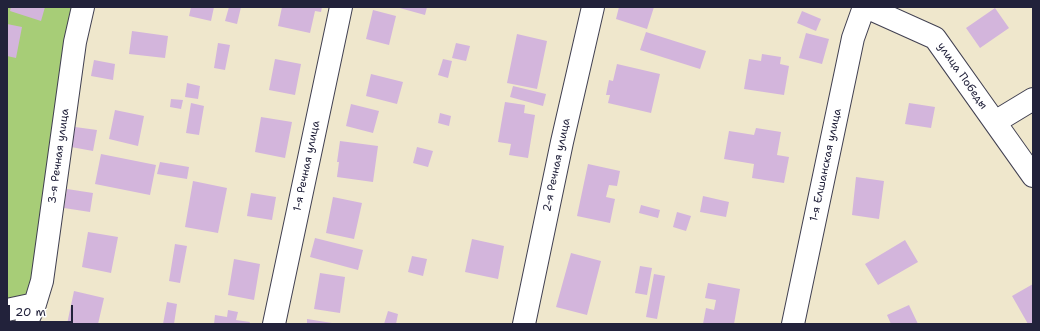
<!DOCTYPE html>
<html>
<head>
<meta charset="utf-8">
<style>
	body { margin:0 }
	#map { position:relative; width:1040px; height:331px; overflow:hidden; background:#efe7cc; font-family:"Shantell Sans",sans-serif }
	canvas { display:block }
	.frame { position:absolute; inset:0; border:8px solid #22223b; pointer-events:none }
	.scale { position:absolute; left:8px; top:305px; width:65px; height:18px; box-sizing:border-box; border:2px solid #22223b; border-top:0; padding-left:5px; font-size:12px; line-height:14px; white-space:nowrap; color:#22223b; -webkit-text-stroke:3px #fff; paint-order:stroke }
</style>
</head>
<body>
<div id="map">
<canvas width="1040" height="331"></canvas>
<div class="frame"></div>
<div class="scale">20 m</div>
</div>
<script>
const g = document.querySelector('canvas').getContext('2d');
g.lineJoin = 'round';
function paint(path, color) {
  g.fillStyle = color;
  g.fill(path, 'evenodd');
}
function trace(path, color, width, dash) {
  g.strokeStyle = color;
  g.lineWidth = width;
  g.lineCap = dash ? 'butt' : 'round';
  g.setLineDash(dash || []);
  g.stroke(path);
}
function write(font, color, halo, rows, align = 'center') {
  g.font = font + ' "Shantell Sans",sans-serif';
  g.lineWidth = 3;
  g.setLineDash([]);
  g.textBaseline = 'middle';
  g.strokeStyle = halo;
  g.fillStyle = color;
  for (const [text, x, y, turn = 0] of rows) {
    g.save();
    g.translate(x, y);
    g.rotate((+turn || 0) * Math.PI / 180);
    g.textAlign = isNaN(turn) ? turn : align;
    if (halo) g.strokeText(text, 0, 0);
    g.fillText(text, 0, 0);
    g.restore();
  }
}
const green = new Path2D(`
	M7,7H77L34,294L7,317Z`);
const building = new Path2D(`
	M11,7H45L41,21L10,11Z
	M191,7H214L211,21L189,16Z
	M229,7H241L237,24L225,21Z
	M282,7H322L321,12L315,11L310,33L278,26Z
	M396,7H427L425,15Z
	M619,7H654L647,29L616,19Z
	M995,8L1009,28L980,48L966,28Z
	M373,10L396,16L389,45L366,39Z
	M802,11L821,19L816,31L797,23Z
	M7,24L22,27L16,58L7,56Z
	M132,31L168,36L165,58L129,54Z
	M646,32L706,51L700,69L640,50Z
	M806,33L829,39L822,64L799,58Z
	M517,34L547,41L537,89L507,83Z
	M218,43L230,45L225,70L214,68Z
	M456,43L470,46L466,61L452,58Z
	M762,54L781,57L780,64L789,66L784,95L744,89L749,59L761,61Z
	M275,59L301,64L295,95L269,90Z
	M443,59L452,61L448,78L438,75Z
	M94,60L115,64L113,80L91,76Z
	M617,64L660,74L651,113L608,103L610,95H606L609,80L613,81Z
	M371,74L403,82L397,104L366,96Z
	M187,83L200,86L198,99L185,97Z
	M513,86L546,94L543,106L510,97Z
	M171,99L183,100L181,109L170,107Z
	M505,102L525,105L524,113L535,115L528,158L509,155L511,144L498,142Z
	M191,103L204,106L199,135L186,133Z
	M909,103L935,107L931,128L905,124Z
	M351,104L379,111L373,133L346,126Z
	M115,110L144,116L138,146L109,139Z
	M440,113L451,116L449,126L438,123Z
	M261,117L292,122L285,158L255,152Z
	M75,127L97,130L93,151L71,147Z
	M756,128L781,132L777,155L789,157L784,183L752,178L754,164L724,159L729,131L754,135Z
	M340,141L378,146L373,182L337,177L339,162H337Z
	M417,147L433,151L428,167L413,163Z
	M101,154L156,165L150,195L95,184Z
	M160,162L189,167L187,179L157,174Z
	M588,164L620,171L617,186L609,185L606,197L615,199L610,223L577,216Z
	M856,177L884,181L879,219L852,215Z
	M193,181L227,188L218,233L185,227Z
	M67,189L93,193L90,212L64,208Z
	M251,193L276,197L272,220L247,216Z
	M703,196L729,202L726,217L700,212Z
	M333,197L362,203L354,239L326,233Z
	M641,205L660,210L658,218L639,213Z
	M677,212L691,216L686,231L673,227Z
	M88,232L118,237L111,273L82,267Z
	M315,238L363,250L358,270L310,257Z
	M472,239L504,246L498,279L465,272Z
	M905,240L918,262L878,285L865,264Z
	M175,244L187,246L180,283L169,281Z
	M571,253L601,261L587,315L556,307Z
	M412,256L427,259L423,276L408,272Z
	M234,259L260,264L254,300L228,295Z
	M640,266L652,268L647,295L635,293Z
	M320,273L345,277L340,313L314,309Z
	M654,274L665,276L657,319L646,317Z
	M708,283L740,289L734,324H703L706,308L714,310L716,300L705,298Z
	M1033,284V324H1028L1012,296Z
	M74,291L104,298L98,324H67Z
	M167,302L177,304L174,324H163Z
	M909,305L918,324H891L887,315Z
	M228,310L238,312L236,320L250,322L249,324H214L215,315L227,317Z
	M388,311L398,314L396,324H384Z
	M307,319L332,323V324H307Z`);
const minor = new Path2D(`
	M866,7L935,38L1033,176
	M995,122L1033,99
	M7,310L35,304
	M26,324L35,304L42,281L75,42L83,7
	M274,324L341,7
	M524,324L562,142L593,7
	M793,324L853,38L864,7`);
const streetNames = [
	["улица Победы",962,76,55],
	["3-я Речная улица",59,156,-82],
	["2-я Речная улица",557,165,-78],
	["1-я Елшанская улица",826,165,-78],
	["1-я Речная улица",307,166,-78]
];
paint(green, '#a7cd77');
paint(building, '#d3b5dc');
trace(minor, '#414051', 24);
trace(minor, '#fff', 22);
write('11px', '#22223b', '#fff', streetNames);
</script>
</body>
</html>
